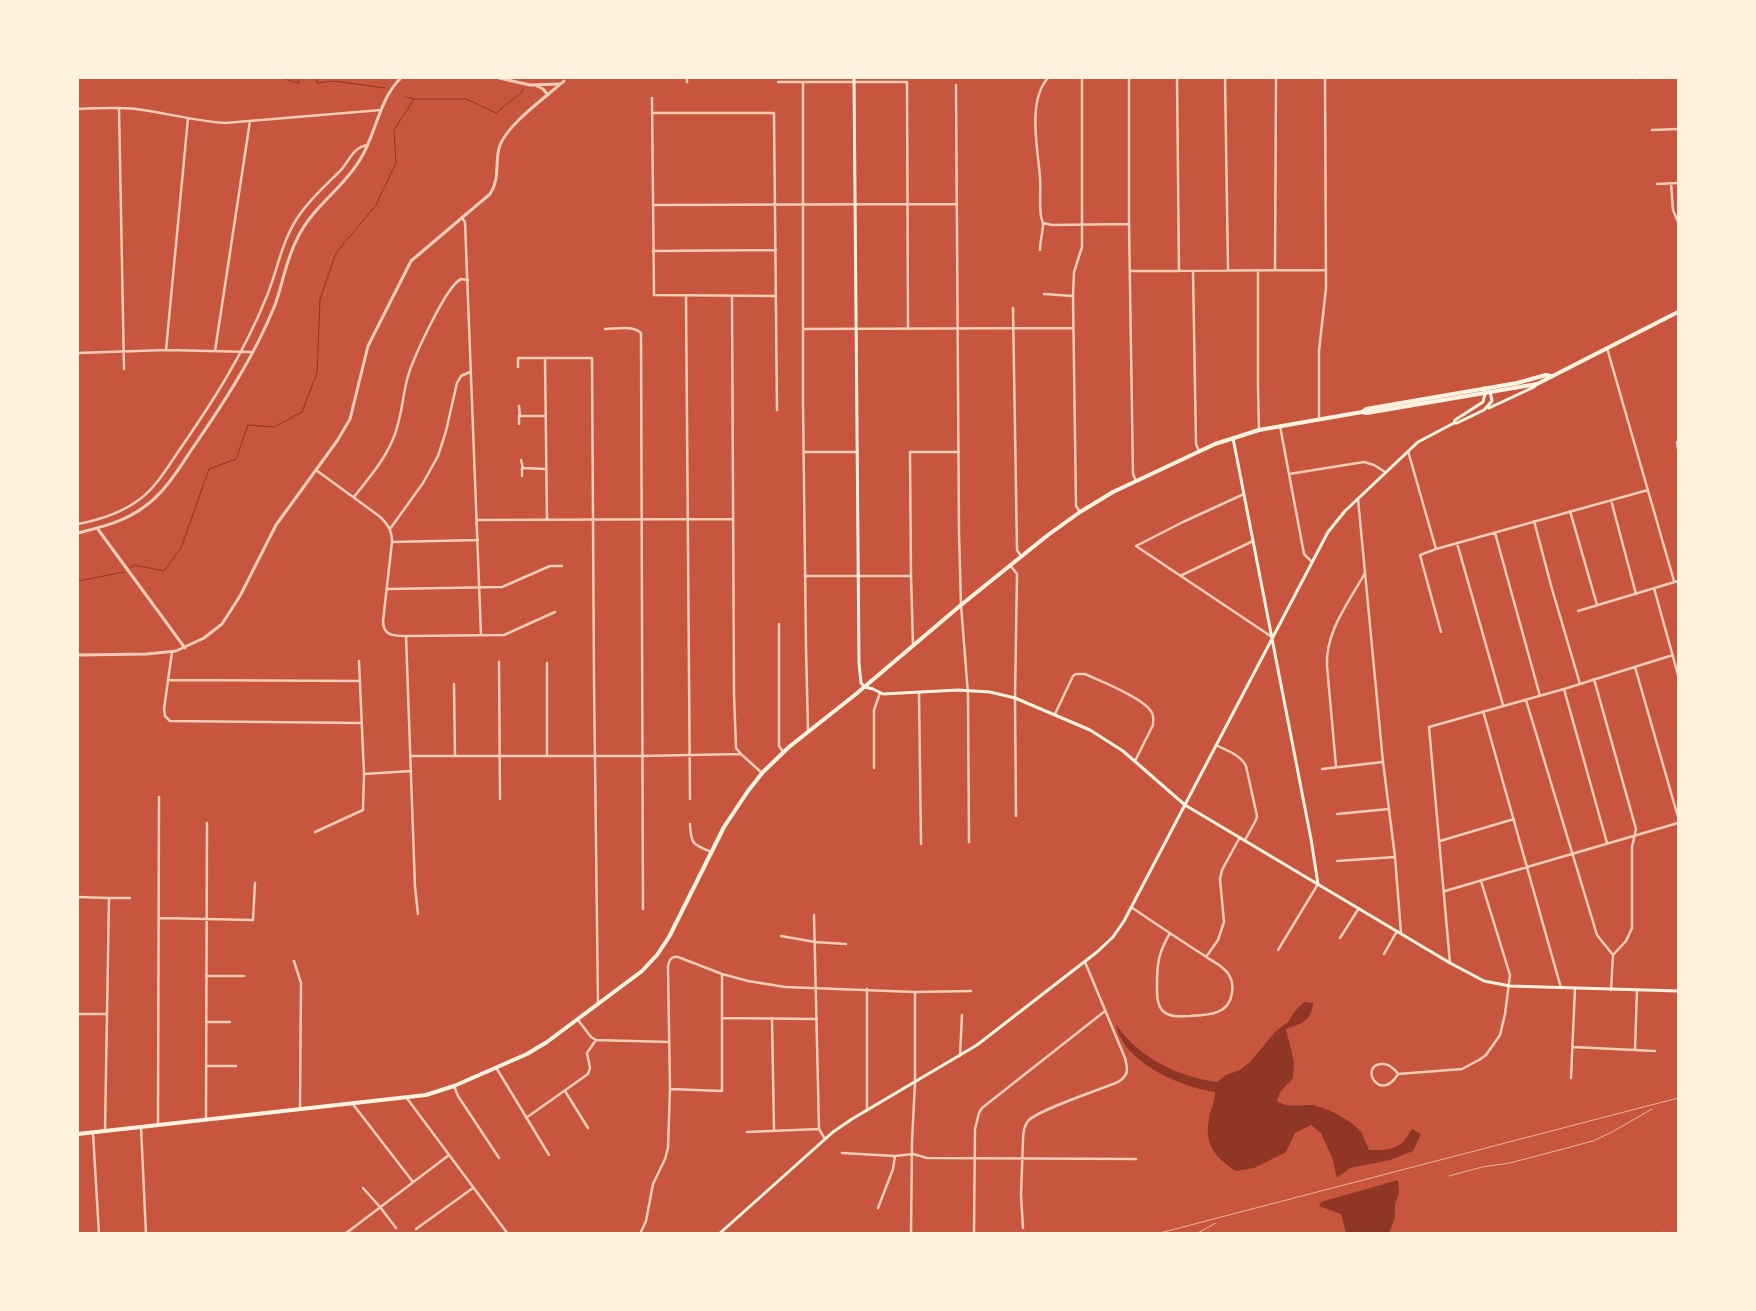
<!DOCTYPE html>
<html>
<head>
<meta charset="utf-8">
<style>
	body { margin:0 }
	#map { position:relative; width:1756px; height:1311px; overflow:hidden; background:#c8553d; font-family:"PT Sans Narrow",sans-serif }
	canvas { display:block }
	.frame { position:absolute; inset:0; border:79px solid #fff3e0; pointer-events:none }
</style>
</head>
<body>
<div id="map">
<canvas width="1756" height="1311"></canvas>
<div class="frame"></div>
</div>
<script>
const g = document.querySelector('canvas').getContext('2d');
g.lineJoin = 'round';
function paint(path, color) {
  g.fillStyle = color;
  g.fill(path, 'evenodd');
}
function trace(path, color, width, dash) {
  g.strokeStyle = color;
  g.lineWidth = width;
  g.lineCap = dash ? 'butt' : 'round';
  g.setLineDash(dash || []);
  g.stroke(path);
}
const water = new Path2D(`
	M1304,1002L1313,1003C1311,1022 1302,1023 1286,1029L1294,1062L1293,1078L1280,1092L1277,1101C1287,1108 1298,1105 1311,1105C1324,1106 1353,1121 1361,1132C1364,1137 1366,1144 1369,1150C1381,1150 1392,1151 1402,1143C1406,1140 1409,1133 1412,1129L1421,1134L1413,1151L1390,1160L1350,1168L1337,1178L1332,1157L1321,1133L1311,1125L1295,1133L1286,1152L1254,1168L1236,1171C1215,1157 1204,1145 1209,1119C1210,1110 1215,1102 1215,1092C1181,1087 1122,1062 1116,1024C1137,1057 1179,1077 1217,1082L1226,1075L1240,1070L1250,1062L1275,1032L1288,1022L1295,1011Z
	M1398,1180L1399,1193L1395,1204V1217L1389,1233H1346L1341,1214L1319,1206L1321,1202Z`);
const stream = new Path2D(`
	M286,78L288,80L298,83L299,78
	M317,78V83L334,81L385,88
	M526,79L527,78
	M405,97L414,99
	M130,568L134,565L164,571L181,548L209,469L236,459L248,425L274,427L302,412L317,373L320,299L336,253L376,205L396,163L394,130L414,99H466L496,113L522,92L523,88
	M78,581L124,572`);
const service = new Path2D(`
	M1658,1234L1664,1232`);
const minor = new Path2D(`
	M687,78V82
	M1129,78V224L1133,474L1136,481
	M1177,78L1179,271
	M1225,78L1228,269
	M1635,78H1636
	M778,82H907L908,329
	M803,83V403L806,648L808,731
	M956,85L959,533L961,605L968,694L969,842
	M652,98L654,295L776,296
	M119,108L124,369
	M78,109C97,108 116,107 136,109C166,113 195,121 225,123L381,110
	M652,113H774L777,410
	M1652,130L1678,129
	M1671,183L1673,210L1678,222
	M1657,184L1678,183
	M653,205L956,204
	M462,218L465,222L481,635
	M1043,223L1052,225L1129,224
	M1040,250C1040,241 1043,232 1043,224C1043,221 1041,219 1041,216C1039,204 1041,191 1040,178C1038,149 1027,101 1048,78
	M653,251L776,250
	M1258,270V387L1259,430
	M1275,270L1276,78
	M1130,271L1326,270
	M1193,271L1196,444L1199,451
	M1044,294L1073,296
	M686,296L690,799
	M732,296L734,694L736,748L741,754
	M1013,308L1017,550L1021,556
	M605,329C616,329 633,325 641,333L643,909
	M804,329L1073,328
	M1607,348L1674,581
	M166,350L188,118
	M215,351L250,121
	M78,353L166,350L252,352
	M545,358L547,520
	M518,367V358H592L594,680L598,1005
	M519,406L520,416H545
	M1319,419V351L1326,288L1325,78
	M519,424V415
	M1280,426L1304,554L1312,562
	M1677,442L1678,449
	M1408,451L1436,549
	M804,452H857
	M521,460L523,468L546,469
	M316,470L379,516C387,523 392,530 392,542L383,621C383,636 394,636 406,636L504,635L555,612
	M1289,474L1364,462L1374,465L1385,472
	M522,476V468
	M1244,494L1183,522L1136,546L1272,637
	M354,497C368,479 384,461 393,439C402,419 402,397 408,376C414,357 446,286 461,279L468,280
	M1358,499L1383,762L1395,857L1401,933
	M1611,500L1636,594
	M1570,511L1597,605
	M1080,512L1076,506L1073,296L1074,272L1082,247V78
	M477,520L733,519
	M1534,521L1552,589L1580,684
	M78,524C99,520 123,512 140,499C156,487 167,468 178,452C212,403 244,353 266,298C277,272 281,244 296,220C308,201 325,186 341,170C350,160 353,147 368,145
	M390,529L423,483L438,456L446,431L457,383L461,376L470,372
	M1495,533L1540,696
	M392,542L478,540
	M1457,543L1503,705
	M1010,565L1017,574L1015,698L1016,816
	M805,576H911
	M1180,576L1253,541
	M1654,588L1678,675
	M388,589L502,587L550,566H562
	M1578,611L1678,581
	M779,624V746L783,752
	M1441,632L1420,555L1436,549L1648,490
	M406,636L415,887L418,914
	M913,645L911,576L910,452H959
	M172,652L164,709L165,716L170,721L361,723
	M499,662L500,799
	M1635,667L1678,817
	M1594,679L1636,829L1632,847V928L1626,941L1613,955
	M169,680L360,681
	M454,684L455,756
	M1564,689L1607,843
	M919,692L921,844
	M1526,700L1597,935L1613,955L1611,990
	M1483,711L1561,988
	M1055,714L1073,676L1076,674H1085C1100,681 1146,699 1152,713C1154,717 1153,721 1153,725L1135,761
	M1216,745C1227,751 1241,755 1246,766L1257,816L1256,820L1245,840
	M411,756H641L741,754L762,773
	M547,756V663
	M1336,766L1327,666C1325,632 1349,602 1365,573
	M874,768V710L880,693
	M1322,769L1383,762
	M364,774L411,771
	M1337,814L1389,809
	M690,824C691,845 693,844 711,852
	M315,832L363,810L364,774L359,661
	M1440,841L1514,819
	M1337,861L1395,857
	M1445,891L1678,823
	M78,897L109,898L105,1130
	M109,898H130
	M1131,907C1156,924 1180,940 1205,956C1213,962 1224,966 1229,975C1232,980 1233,987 1232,993C1229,1015 1208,1015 1190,1016C1182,1016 1171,1018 1164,1012C1156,1005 1157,993 1157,984C1157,962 1159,952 1170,933
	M814,915L819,1129
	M159,918L253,920L255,883
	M781,936L815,942L846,944
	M1340,938L1359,908
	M1278,950L1318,884
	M1384,954L1397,931
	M1206,957L1218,940L1224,922L1220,879L1222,870L1240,837
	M294,961L301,983L300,1109
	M1450,963L1429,727L1564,689L1673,655
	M206,976H244
	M78,1014H107
	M722,1018L817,1019
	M772,1018L774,1130
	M206,1022H230
	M596,1040L669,1042
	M1573,1047L1655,1051
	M1635,1050L1637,990
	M960,1056L962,1015
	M206,1066H236
	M497,1069L549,1155
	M1398,1074C1394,1068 1389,1063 1381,1064C1359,1066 1380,1104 1398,1074L1462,1069L1479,1060L1486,1055L1500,1035L1505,1014L1510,975L1481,881
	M1571,1078L1575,988
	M454,1086L458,1096L499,1158
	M670,1089L722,1091V974
	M565,1091L588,1128
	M406,1097L508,1234
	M352,1103L413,1182
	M867,1110V989
	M526,1118L588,1074L590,1068L587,1053L596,1040L591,1037L578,1020
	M206,1119L207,823
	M158,1125L159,797
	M141,1127L146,1234
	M747,1132L819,1129L825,1139
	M93,1133L99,1234
	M842,1153L895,1156L913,1154L927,1158L1136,1159
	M363,1188L380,1207L396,1228
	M878,1208L893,1169L895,1156
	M1023,1228L1021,1195L1023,1140C1023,1133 1024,1126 1028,1121C1037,1110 1102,1089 1118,1082C1129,1075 1128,1070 1125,1058L1085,962
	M416,1229L473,1188
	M345,1234L449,1155
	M640,1234L646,1221L653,1184L665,1159L668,1148L670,1089L668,967C669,960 671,956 678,957L722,974L748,981L785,987L915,992L971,991
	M911,1234L912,1141L915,1083V992
	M974,1234L975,1129L979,1113L982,1108L1105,1011`);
const tertiary = new Path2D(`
	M499,78L530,85L559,84
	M537,86L543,89L548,95
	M97,528L185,648
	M78,533C101,527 124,522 144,507C165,492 178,470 192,449C223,404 254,357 275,305C283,283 286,259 298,237C314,205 344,188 361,158C376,133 380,97 401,78
	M78,655L147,654L176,651L204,638L222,624L240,596L276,525L337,441L350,419L368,346L411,261L490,194C501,178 494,161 500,145C509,123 546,97 564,81`);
const secondary = new Path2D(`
	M854,78L859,663L861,683L865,687L873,689L883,694L958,690L990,692L1015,698L1090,730L1123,751L1185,805L1450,963L1484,981L1510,986L1678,991
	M1489,408L1534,387L1537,384
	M1454,423L1455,420L1483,402L1485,394L1484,388
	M1233,438L1311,839L1318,884
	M719,1234L833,1132L852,1119L977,1045L1097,952L1113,937L1124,921L1328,532L1345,511L1418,442L1454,423H1457L1484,410L1492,401L1490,391`);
const primary = new Path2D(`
	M1362,412L1367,413L1537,384L1678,312
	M78,1134L426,1095L454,1086L527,1054L547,1042L642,971L657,955L669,937L724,827L748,791L763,772L789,747L856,694L961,605L1048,535L1080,512L1113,492L1215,444L1259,430L1362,412L1366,409L1517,383L1546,375L1551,376`);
const rail = new Path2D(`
	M1449,1176L1482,1167L1510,1163L1593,1141L1612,1132L1652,1109
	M1156,1234L1678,1098
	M1196,1234L1216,1223`);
paint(water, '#8f3625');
trace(stream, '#8f3625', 1);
trace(service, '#f1ccb7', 1);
trace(minor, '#f1ccb7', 2.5);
trace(tertiary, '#f1ccb7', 3);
trace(secondary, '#fff3e0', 3);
trace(primary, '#fff3e0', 4);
trace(rail, '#e9b49f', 1);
</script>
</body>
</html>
